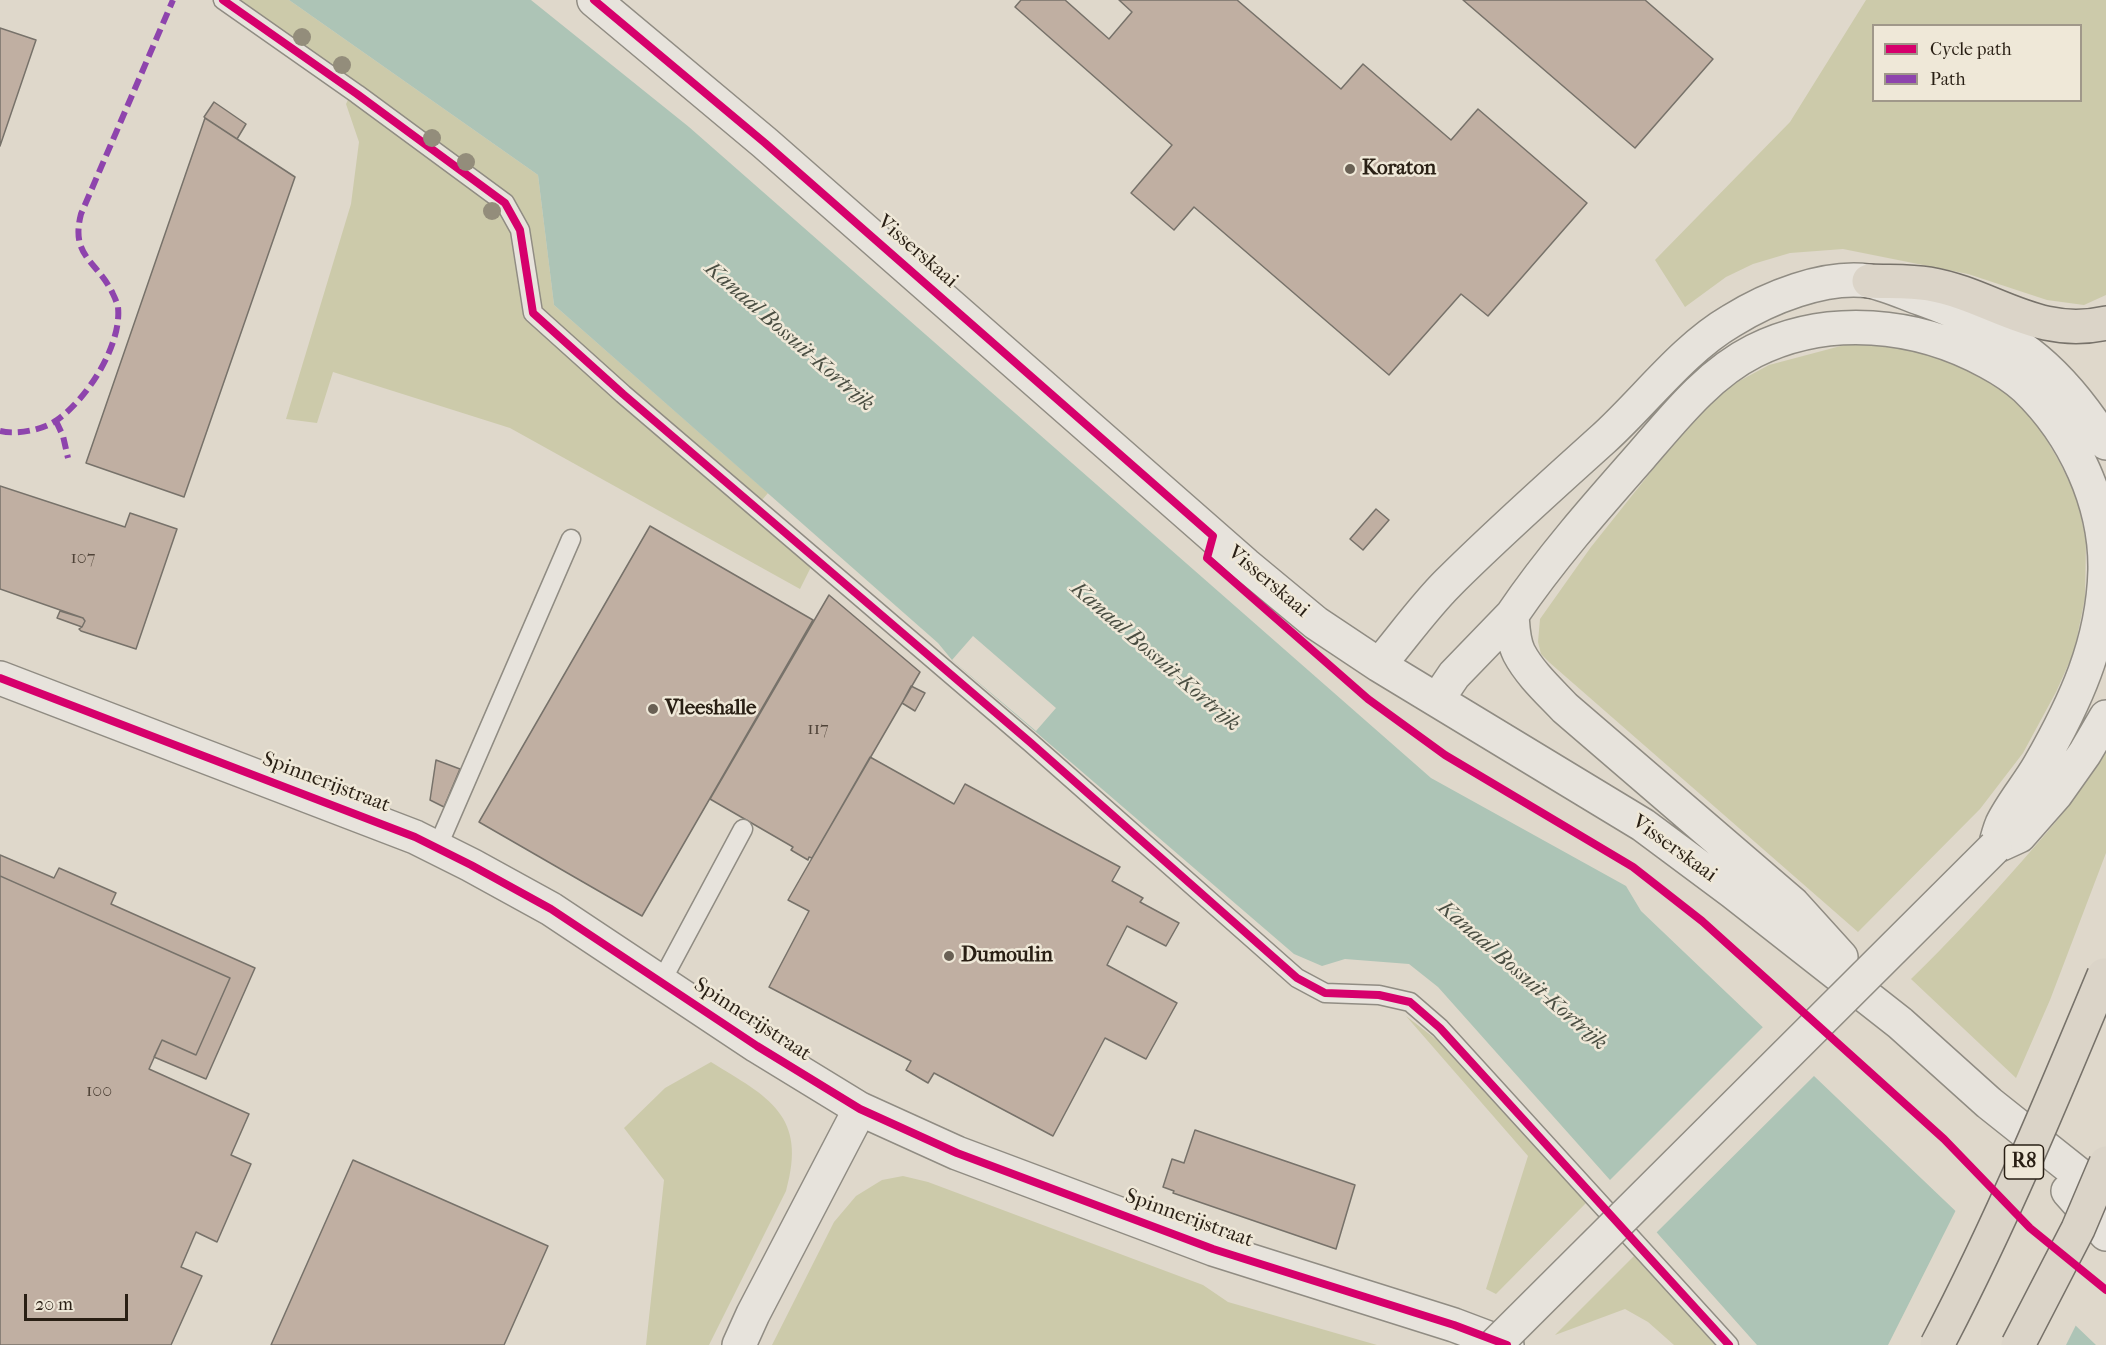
<!DOCTYPE html>
<html>
<head>
<meta charset="utf-8">
<style>
	body { margin:0 }
	#map { position:relative; width:2106px; height:1345px; overflow:hidden; background:#dfd8cb; font-family:"IM FELL French Canon",serif }
	canvas { display:block }
	.legend { position:absolute; left:1872px; top:24px; width:210px; height:78px; box-sizing:border-box; background:#efe8d8; border:2px solid #a0988a; margin:0; padding:8px 10px; list-style:none; font-size:18px; color:#291f14 }
	.legend li { display:flex; align-items:center; gap:12px; height:30px }
	.legend b { width:30px; border:2px solid #a0988a }
	.scale { position:absolute; left:24px; top:1294px; width:104px; height:27px; box-sizing:border-box; border:3px solid #291f14; border-top:0; padding-left:8px; font-size:18px; line-height:21px; white-space:nowrap; color:#291f14; -webkit-text-stroke:4px #efe8d8; paint-order:stroke }
</style>
</head>
<body>
<div id="map">
<canvas width="2106" height="1345"></canvas>
<ul class="legend">
<li><b style="height:8px;background:#d6006c"></b>Cycle path</li>
<li><b style="height:8px;background:#8e44ad"></b>Path</li>
</ul>
<div class="scale">20 m</div>
</div>
<script>
const g = document.querySelector('canvas').getContext('2d');
g.lineJoin = 'round';
function paint(path, color) {
  g.fillStyle = color;
  g.fill(path, 'evenodd');
}
function trace(path, color, width, dash) {
  g.strokeStyle = color;
  g.lineWidth = width;
  g.lineCap = dash ? 'butt' : 'round';
  g.setLineDash(dash || []);
  g.stroke(path);
}
function write(font, color, halo, rows, align = 'center') {
  g.font = font + ' "IM FELL French Canon",serif';
  g.lineWidth = 5;
  g.setLineDash([]);
  g.textBaseline = 'middle';
  g.strokeStyle = halo;
  g.fillStyle = color;
  for (const [text, x, y, turn = 0] of rows) {
    g.save();
    g.translate(x, y);
    g.rotate((+turn || 0) * Math.PI / 180);
    g.textAlign = isNaN(turn) ? turn : align;
    if (halo) g.strokeText(text, 0, 0);
    g.fillText(text, 0, 0);
    g.restore();
  }
}
const green = new Path2D(`
	M238,0H289L538,175L554,305L768,493L751,513L811,567L800,589L510,428L333,372L317,423L286,419L351,204L359,142L346,104L356,83Z
	M1866,0H2106V295L2084,305L2047,300L1968,274L1843,249L1790,253L1753,264L1726,277L1685,307L1655,260L1790,122ZM1874,26H2080V100H1874Z
	M1852,343L1905,347L1958,363L1998,383L2034,419L2059,461L2077,498L2086,541L2085,598L2074,652L2056,692L2023,753L1980,809L1858,932L1550,663L1541,654L1538,642L1540,619L1591,547L1689,424L1730,386L1769,365Z
	M2106,751V853L2050,1000L2016,1078L1911,979C1950,941 1987,901 2023,860C2054,825 2083,790 2106,751Z
	M1406,1016L1437,1040L1586,1203L1496,1294L1486,1289L1528,1156Z
	M711,1062C768,1097 808,1115 786,1191L709,1345H646L664,1180L624,1128L665,1088Z
	M903,1176L928,1182L1203,1285L1228,1302L1377,1345H772L834,1222L856,1196L882,1180Z
	M1634,1256L1715,1345H1674L1648,1322L1625,1309L1555,1335Z`);
const water = new Path2D(`
	M289,0H531L689,127L1431,778L1626,886L1641,911L2096,1345H1757L1438,987L1409,964L1345,959L1322,966L1294,954L952,660L938,643L554,305L538,175Z`);
const pier = new Path2D(`
	M973,636L1056,708L1036,731L952,660Z
	M1765,1025L1816,1074L1654,1235L1608,1182Z
	M1957,1208L2077,1323L2066,1345H1888Z`);
const building = new Path2D(`
	M1021,0H1065L1109,39L1132,12L1119,0H1237L1341,89L1363,64L1451,140L1478,109L1587,203L1488,316L1461,294L1389,375L1194,207L1174,230L1131,193L1172,145L1015,7Z
	M1463,0H1645L1713,59L1635,148Z
	M0,28L36,40L0,146Z
	M214,102L246,124L237,139L204,117Z
	M205,118L295,177L184,497L86,463Z
	M0,486L125,527L130,513L177,529L136,649L81,631L79,629L82,627L85,621L83,618L0,589Z
	M1376,509L1389,520L1363,550L1350,539Z
	M650,526L813,620L642,916L479,822Z
	M829,595L920,672L812,858L809,857L808,860L791,850L793,847L710,799Z
	M60,611L83,618L85,621L82,627L57,618Z
	M911,686L925,693L915,711L902,703Z
	M870,757L954,804L965,784L1120,867L1112,881L1143,898L1140,902L1179,923L1166,946L1127,926L1107,965L1177,1003L1146,1059L1105,1038L1053,1136L934,1073L928,1083L906,1070L911,1061L769,987L809,911L788,900Z
	M436,760L460,769L444,807L430,800Z
	M0,855L54,878L59,868L116,893L111,904L255,968L206,1079L154,1057L162,1040L196,1055L230,978L0,876Z
	M0,876L230,978L196,1055L162,1040L149,1069L249,1114L231,1155L251,1164L217,1242L196,1232L181,1267L202,1276L171,1345H0Z
	M1195,1130L1355,1185L1336,1249L1173,1193L1174,1191L1163,1187L1172,1159L1184,1163Z
	M353,1160L548,1246L504,1345H271Z`);
const service = new Path2D(`
	M223,0L357,94L505,203L520,230L533,313L623,394L1031,743L1297,978L1325,993L1379,995L1410,1002L1440,1028L1729,1345
	M437,848L571,539
	M661,982L743,829`);
const tertiary = new Path2D(`
	M594,0L765,143L1246,565L1316,623L1379,665L1643,825L1733,892L1900,1023L1989,1103L2106,1196
	M1379,665C1402,638 1423,608 1448,583C1498,533 1551,486 1603,439C1644,402 1683,349 1731,321C1768,298 1824,275 1869,281C1886,284 1905,293 1922,299C2009,330 2057,364 2106,443
	M0,678L415,837L471,865L551,909L757,1046L860,1109L957,1153L1213,1249L1454,1325L1507,1345
	M1437,700L1454,675L1512,615
	M1995,847L2019,836L2056,794L2085,753L2106,717
	M1841,957L1793,904L1565,708C1550,692 1530,674 1519,653C1513,641 1513,628 1512,615C1550,559 1595,508 1640,457C1673,419 1708,374 1754,351C1828,314 1917,323 1988,362C2001,369 2015,378 2026,388C2074,434 2106,503 2105,570C2103,644 2075,703 2039,766C2028,785 2011,805 2002,824C1999,831 1997,839 1995,847
	M2068,1191L2106,1234
	M739,1345L753,1314L860,1109`);
const motorway = new Path2D(`
	M1869,281C1889,282 1910,281 1929,284C1993,295 2036,339 2106,323`);
const tertiaryBridge = new Path2D(`
	M1495,1345L1995,847`);
const motorwayBridge = new Path2D(`
	M1937,1345C2000,1225 2052,1100 2104,975
	M2018,1345L2078,1229L2106,1163`);
const quiet = new Path2D(`
	M56,421L63,436L68,458
	M0,431C16,435 43,430 57,420C87,399 122,345 118,307C117,303 115,298 113,294C97,260 70,257 81,214L173,0`);
const cycleway = new Path2D(`
	M223,0L357,94L505,203L520,230L533,313L623,394L1031,743L1297,978L1325,993L1379,995L1410,1002L1440,1028L1729,1345
	M594,0L765,143L1213,536L1207,558L1368,699L1445,755L1633,867L1702,921L1944,1139L2030,1228L2106,1290
	M0,678L415,837L471,865L551,909L757,1046L860,1109L957,1153L1213,1249L1454,1325L1507,1345`);
const trees = [
	[302,37],
	[342,65],
	[432,138],
	[466,162],
	[492,211]
];
const markers = [
	[1350,169,6,"#696054"],
	[653,709,6,"#696054"],
	[949,956,6,"#696054"]
];
const numberNames = [
	["107",83,559],
	["117",818,730],
	["100",99,1092]
];
const shields = [
	[2024,1162,39]
];
const shieldNames = [
	["R8",2024,1162]
];
const poiNames = [
	["Koraton",1362,169],
	["Vleeshalle",665,709],
	["Dumoulin",961,956]
];
const streetNames = [
	["Visserskaai",917,252,41],
	["Visserskaai",1268,582,40],
	["Spinnerijstraat",326,783,21],
	["Visserskaai",1674,849,36],
	["Spinnerijstraat",752,1020,33],
	["Spinnerijstraat",1189,1219,20]
];
const waterNames = [
	["Kanaal Bossuit-Kortrijk",789,337,41],
	["Kanaal Bossuit-Kortrijk",1155,657,41],
	["Kanaal Bossuit-Kortrijk",1522,976,41]
];
paint(green, '#cccaaa');
paint(water, '#adc4b6');
paint(pier, '#dfd8cb');
paint(building, '#c0afa2');
trace(building, '#77726a', 1.5);
trace(service, '#908c83', 21);
trace(tertiary, '#908c83', 36);
trace(motorway, '#77726a', 36);
trace(service, '#e7e3dc', 18);
trace(tertiary, '#e7e3dc', 33);
trace(motorway, '#dbd4c8', 33);
trace(tertiaryBridge, '#908c83', 36, []);
trace(motorwayBridge, '#77726a', 36, []);
trace(tertiaryBridge, '#e7e3dc', 33);
trace(motorwayBridge, '#dbd4c8', 33);
trace(quiet, '#8e44ad', 6, [12, 6]);
trace(cycleway, '#d6006c', 8);
g.fillStyle = '#938d7b';
for (const [x, y] of trees) {
  g.beginPath();
  g.arc(x, y, 9, 0, 2 * Math.PI);
  g.fill();
}
for (const [x, y, r, color] of markers) {
  const dot = new Path2D();
  dot.arc(x, y, r, 0, 2 * Math.PI);
  g.fillStyle = color;
  g.fill(dot);
  trace(dot, '#efe8d8', 2);
}
write('18px', '#4f4338', null, numberNames);
for (const [x, y, w] of shields) {
  const box = new Path2D();
  box.roundRect(x - w / 2, y - 17, w, 34, 4.5);
  g.fillStyle = '#efe8d8';
  g.fill(box);
  trace(box, '#291f14', 1.5);
}
write('bold 20px', '#291f14', null, shieldNames);
write('bold 21px', '#291f14', '#efe8d8', poiNames, 'left');
write('21px', '#291f14', '#efe8d8', streetNames);
write('italic 22px', '#4a4e42', '#efe8d8', waterNames);
</script>
</body>
</html>
